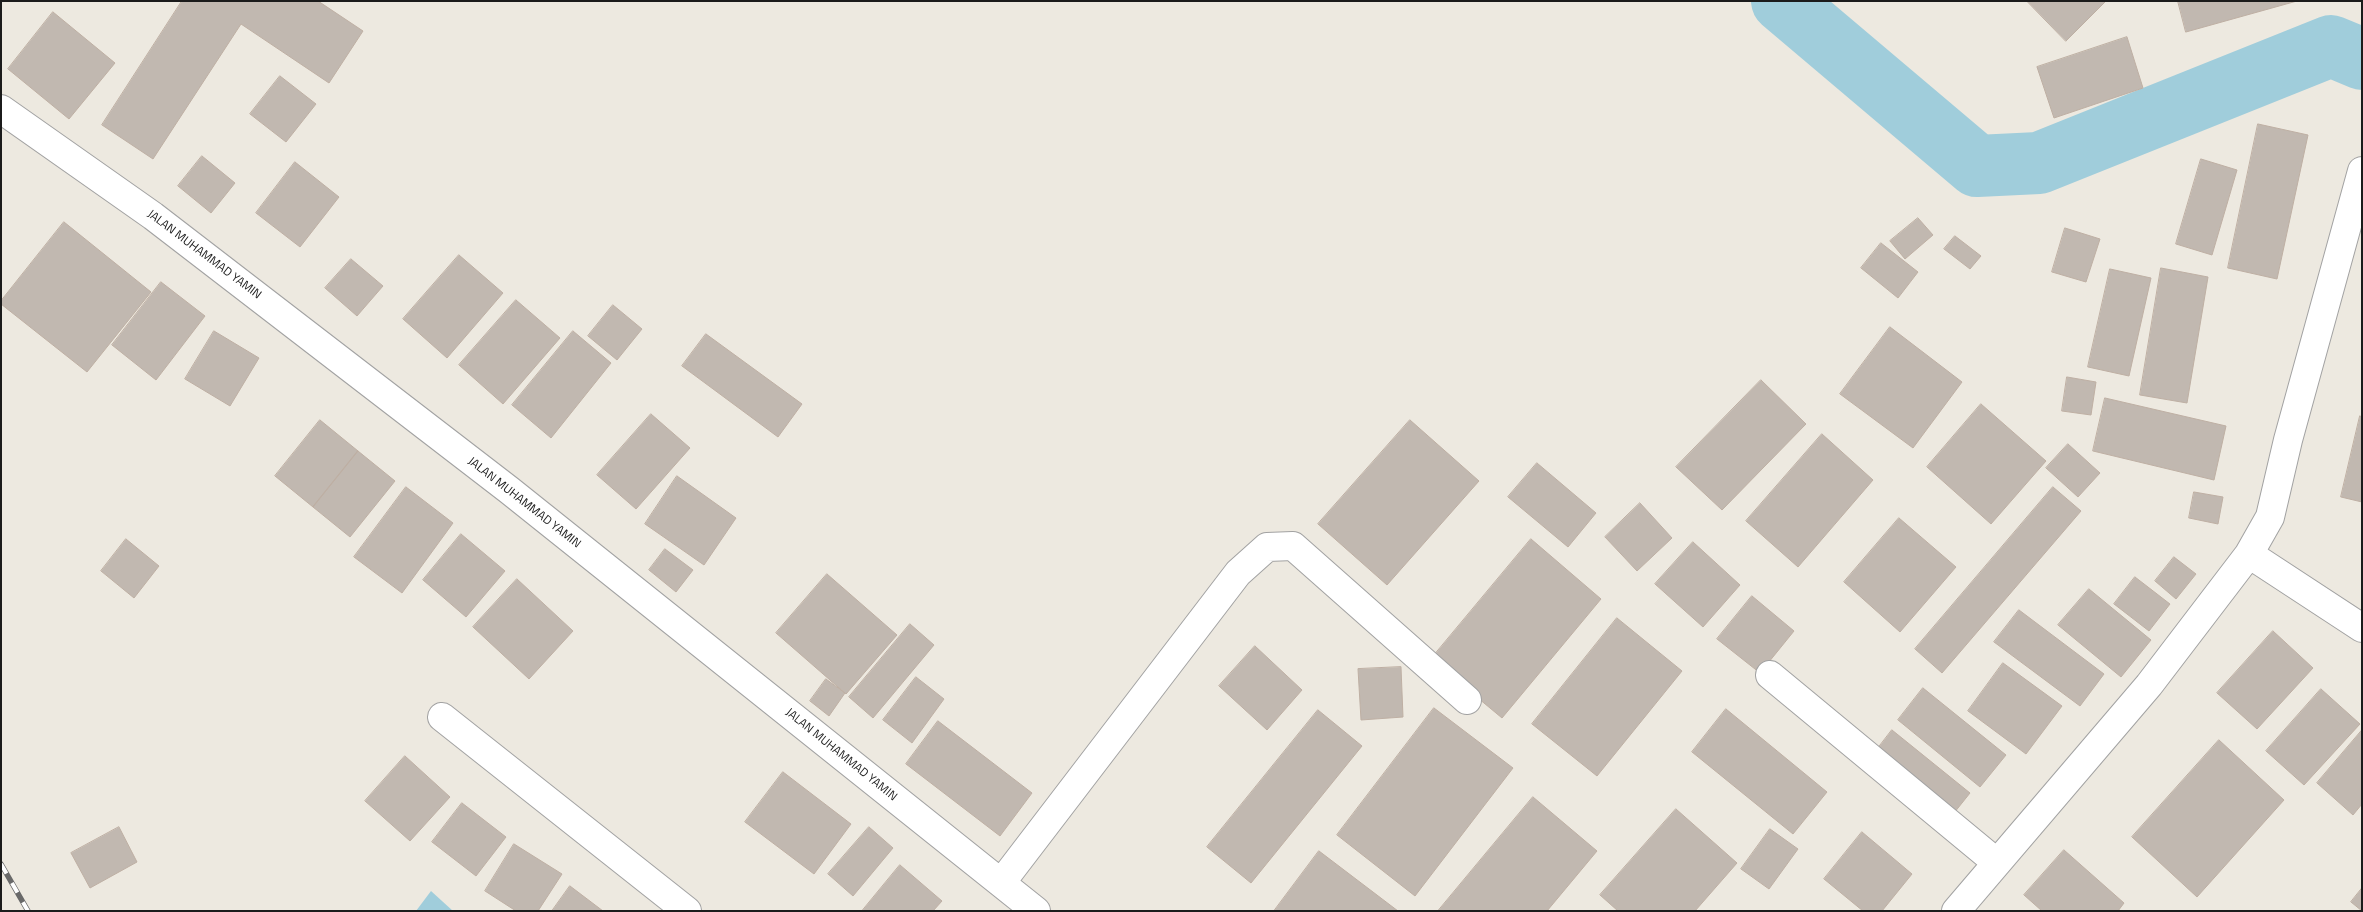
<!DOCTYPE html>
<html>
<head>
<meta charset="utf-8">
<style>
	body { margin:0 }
	#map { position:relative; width:2363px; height:912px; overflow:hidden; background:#ede9e0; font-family:"Titillium Web",sans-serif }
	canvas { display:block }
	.frame { position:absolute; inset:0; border:2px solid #1b1b1b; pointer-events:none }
</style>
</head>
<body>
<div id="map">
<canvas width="2363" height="912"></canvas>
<div class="frame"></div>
</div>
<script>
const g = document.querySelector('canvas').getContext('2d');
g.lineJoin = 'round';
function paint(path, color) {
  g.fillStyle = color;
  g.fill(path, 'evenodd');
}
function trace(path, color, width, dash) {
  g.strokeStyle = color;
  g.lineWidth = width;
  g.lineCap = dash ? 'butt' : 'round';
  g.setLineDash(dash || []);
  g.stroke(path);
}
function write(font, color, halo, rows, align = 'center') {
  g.font = font + ' "Titillium Web",sans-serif';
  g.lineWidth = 4.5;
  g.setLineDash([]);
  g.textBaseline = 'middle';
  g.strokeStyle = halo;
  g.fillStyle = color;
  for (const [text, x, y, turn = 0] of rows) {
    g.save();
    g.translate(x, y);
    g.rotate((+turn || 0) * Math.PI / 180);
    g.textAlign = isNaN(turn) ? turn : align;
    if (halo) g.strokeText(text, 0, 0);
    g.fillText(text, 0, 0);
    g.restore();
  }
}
const water = new Path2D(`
	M431,891L453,911H416Z`);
const river = new Path2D(`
	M1782,1L1977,166L2039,163L2331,46L2362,59`);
const building = new Path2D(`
	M182,1H318L363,31L329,83L241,24L153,159L102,125Z
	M2027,1H2106L2066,41Z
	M2178,1H2297L2186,32Z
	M53,12L115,63L69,119L8,69Z
	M2127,37L2143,88L2054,118L2037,67Z
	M280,76L316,104L286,142L250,114Z
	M2258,124L2308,135L2277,279L2228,268Z
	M202,156L235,183L211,213L178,186Z
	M2201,159L2237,170L2212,255L2176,244Z
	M295,162L339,197L300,247L256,213Z
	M1918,218L1933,235L1905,259L1890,241Z
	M64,222L151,292L87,372L1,304V301Z
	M2065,228L2100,239L2086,282L2052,272Z
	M1955,236L1981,256L1970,269L1944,249Z
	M1881,243L1918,272L1898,298L1861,268Z
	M459,255L503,293L447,358L403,319Z
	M351,259L383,286L357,316L325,288Z
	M2161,268L2208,277L2187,403L2140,395Z
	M2110,269L2151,278L2129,376L2088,367Z
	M161,282L205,316L156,380L112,345Z
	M516,300L560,338L503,404L459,365Z
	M613,305L642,329L617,360L588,336Z
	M1890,327L1962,382L1913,448L1840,394Z
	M214,331L259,358L230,406L185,379Z
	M573,331L611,363L551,438L512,405Z
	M706,334L802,404L778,437L682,366Z
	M2067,377L2096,382L2091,415L2062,411Z
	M1761,380L1806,424L1722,510L1676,467Z
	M2105,398L2226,426L2214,480L2093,451Z
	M1981,404L2046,461L1991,524L1927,467Z
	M651,414L690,448L636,509L597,475Z
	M2360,416L2362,417V502L2341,497Z
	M320,420L358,451L313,507L275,476Z
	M1410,420L1479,481L1387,585L1318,524Z
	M1822,434L1873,480L1798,567L1746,521Z
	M2068,444L2100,473L2078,497L2046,468Z
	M358,451L395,481L350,537L313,507Z
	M1537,463L1596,513L1568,547L1508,497Z
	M677,476L736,518L704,565L645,524Z
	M406,487L453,523L402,593L354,557Z
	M2053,487L2081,511L1942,673L1915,649Z
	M2194,492L2223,497L2218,524L2189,518Z
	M1640,503L1672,538L1637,571L1605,537Z
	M1899,518L1956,567L1900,632L1844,582Z
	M461,534L505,571L466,617L423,580Z
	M126,539L159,566L134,598L101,571Z
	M1531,539L1601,599L1502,718L1431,659Z
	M1693,542L1740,585L1703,627L1655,584Z
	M665,549L693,570L676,592L649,570Z
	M2174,557L2196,574L2176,599L2155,581Z
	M827,574L897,635L846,694L776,633Z
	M2135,577L2170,604L2149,631L2114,604Z
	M517,579L573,631L529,679L473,627Z
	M2089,589L2151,640L2121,677L2058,625Z
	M1752,596L1794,631L1760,673L1717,639Z
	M2019,610L2104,674L2080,706L1994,642Z
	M1617,618L1682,671L1597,776L1532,724Z
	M910,624L934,645L873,718L849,697Z
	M2273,631L2313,668L2257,729L2217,693Z
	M1255,646L1302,690L1267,730L1219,686Z
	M2003,663L2062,706L2026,754L1968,711Z
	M1401,667L1403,717L1361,720L1358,669Z
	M916,677L944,699L912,743L883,720Z
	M826,679L845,693L829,716L810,701Z
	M1923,688L2006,755L1980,787L1898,720Z
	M2321,689L2360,724L2304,785L2266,751Z
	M1434,708L1513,768L1415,896L1337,835Z
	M1726,709L1827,792L1793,834L1692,752Z
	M1318,710L1362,746L1251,883L1207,847Z
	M938,721L1032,793L1000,836L906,764Z
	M1892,730L1970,793L1950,818L1872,756Z
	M2362,730V804L2353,815L2317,783Z
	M2219,740L2284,800L2197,897L2132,837Z
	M405,756L450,797L410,841L365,801Z
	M783,772L851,824L814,874L745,822Z
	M1533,797L1597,851L1547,911H1438Z
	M462,803L506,837L476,876L432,842Z
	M1676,809L1737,863L1695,911H1618L1600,895Z
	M119,827L137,862L90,888L71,853Z
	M869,827L893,848L853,896L828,874Z
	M1770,829L1798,849L1769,889L1741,869Z
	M1862,832L1912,874L1882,911H1863L1824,879Z
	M514,844L562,874L538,911H516L485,891Z
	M2064,850L2124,903L2118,911H2042L2024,895Z
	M1319,851L1398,911H1274Z
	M900,865L942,901L933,911H862Z
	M570,886L603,911H552Z
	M2362,888V911L2351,902Z`);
const minor = new Path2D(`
	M1,109L153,216L509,490L1036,911
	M2249,554L2362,628
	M1770,675L1996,862
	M442,717L687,911
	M1001,883L1238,573L1267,547L1293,546L1467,700
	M1956,911L2149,685L2249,554L2270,517L2288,440L2362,171`);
const rail = new Path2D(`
	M1,864L28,911`);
const streetNames = [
	["JALAN MUHAMMAD YAMIN",204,255,37],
	["JALAN MUHAMMAD YAMIN",524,503,38],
	["JALAN MUHAMMAD YAMIN",841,755,39]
];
paint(water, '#a0cddb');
trace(river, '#a0cddb', 62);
paint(building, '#c1b8b0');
trace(building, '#beafa3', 1);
trace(minor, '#a2a2a2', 30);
trace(minor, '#fff', 28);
trace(rail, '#696969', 5.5);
trace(rail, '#fff', 4, [11]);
write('12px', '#1b1b1b', '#fff', streetNames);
</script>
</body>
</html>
